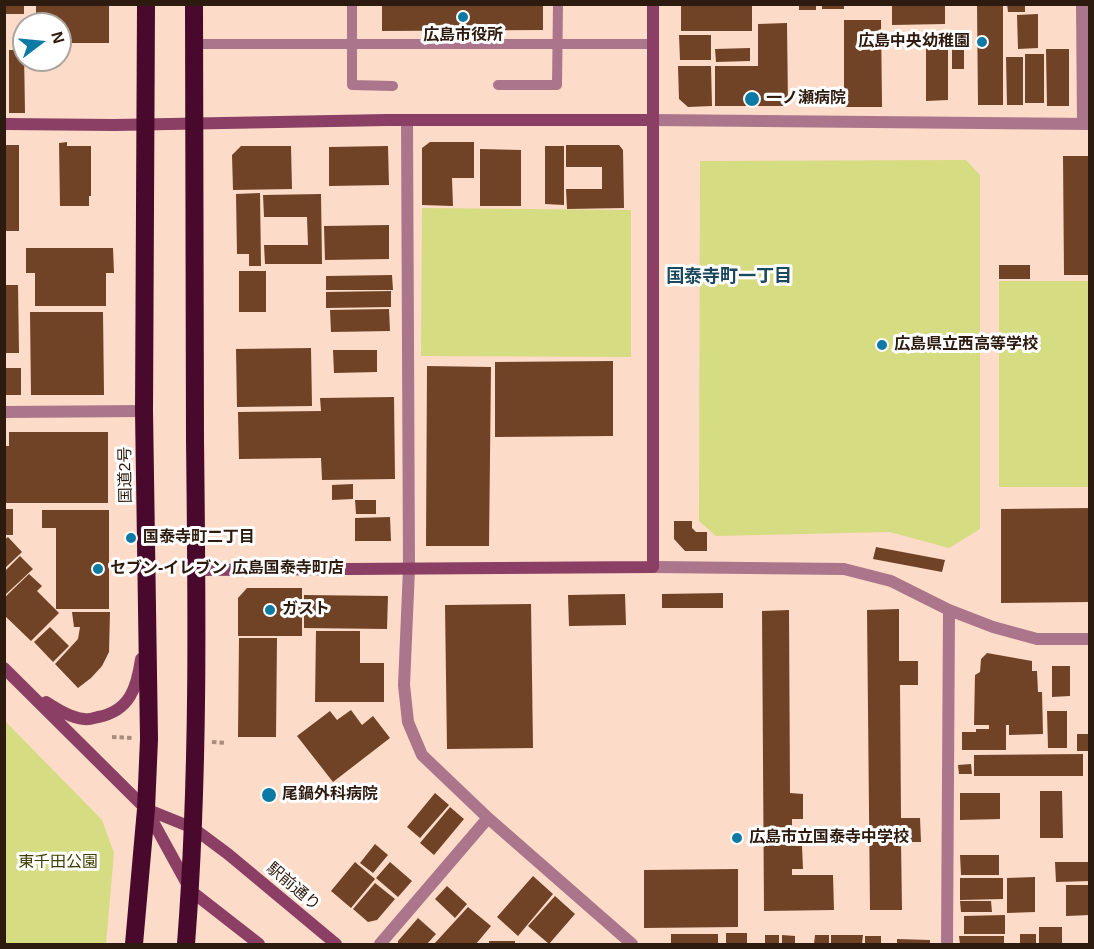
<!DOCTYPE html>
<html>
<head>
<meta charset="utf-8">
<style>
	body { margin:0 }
	#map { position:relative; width:1094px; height:949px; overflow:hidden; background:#fcdbc8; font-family:Arial,sans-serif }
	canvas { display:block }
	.frame { position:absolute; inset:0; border:6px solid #2e1b0f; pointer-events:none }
	.north { position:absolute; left:12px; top:12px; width:60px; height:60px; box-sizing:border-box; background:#fff; border:2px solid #aba49f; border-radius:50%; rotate:74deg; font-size:16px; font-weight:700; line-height:24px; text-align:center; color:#2e1b0f }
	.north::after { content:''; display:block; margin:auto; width:21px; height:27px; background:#0c7aa4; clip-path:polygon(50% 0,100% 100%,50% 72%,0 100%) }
</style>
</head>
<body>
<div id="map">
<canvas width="1094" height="949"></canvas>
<div class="frame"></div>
<div class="north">N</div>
</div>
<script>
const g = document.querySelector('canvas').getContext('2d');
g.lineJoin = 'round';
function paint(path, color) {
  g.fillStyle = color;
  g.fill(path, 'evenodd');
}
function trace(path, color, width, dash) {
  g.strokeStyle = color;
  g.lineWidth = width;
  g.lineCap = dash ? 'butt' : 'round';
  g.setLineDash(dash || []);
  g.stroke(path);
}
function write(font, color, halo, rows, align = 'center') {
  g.font = font + ' Arial,"Noto Sans JP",sans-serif';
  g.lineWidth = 6;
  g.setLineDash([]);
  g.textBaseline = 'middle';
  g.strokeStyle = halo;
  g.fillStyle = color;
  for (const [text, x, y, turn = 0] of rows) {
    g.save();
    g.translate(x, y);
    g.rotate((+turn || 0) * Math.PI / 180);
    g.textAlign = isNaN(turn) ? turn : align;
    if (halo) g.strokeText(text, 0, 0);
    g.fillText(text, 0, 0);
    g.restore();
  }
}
const green = new Path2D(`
	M966,160L980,175V529L949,548L890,532L716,536L699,521L700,161Z
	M422,208L631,210V357L421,356Z
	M999,281H1089V487H999Z
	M5,721L102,820L114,853L106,944H5Z`);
const building = new Path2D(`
	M4,4H24V14H4Z
	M36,4H109V43H60V24H36Z
	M382,4H543V30L382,31Z
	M681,4H752V31H681Z
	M799,4H816V10H799Z
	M822,4H844V9H822Z
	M892,4H945V24L892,25Z
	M977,4H1003V105H978Z
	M1007,4H1025V12H1008Z
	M1038,14V48L1018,49L1017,15Z
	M844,20H881L882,107H844Z
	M787,23L788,106H715V66H758V24Z
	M679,35H711V60H680Z
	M926,44H948V100L926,101Z
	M750,48V61L716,62L715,49Z
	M952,49H964V69H952Z
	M1046,49H1069V106H1047Z
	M9,50H24L25,113H9Z
	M1025,54H1044V103H1025Z
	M1006,57H1023V105H1007Z
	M678,66H711L712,106L688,107L679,99Z
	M67,142V146H91V196H89V206H60L59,143Z
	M430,142H474V178H452L453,206L422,205V148Z
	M4,145H19V231H4Z
	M566,145H619L623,150L624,208L567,209L566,189H602V167H566Z
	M241,146H291L292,189L233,190L232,155Z
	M388,146L389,185L329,186V147Z
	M545,146H564V205L545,204Z
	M480,149L521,150V206H480Z
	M1063,156H1090V275H1064Z
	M260,193L261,266H249V254H237L236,194Z
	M321,194L322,264H265L264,245H308L307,217H264L263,195Z
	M389,225V259L325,260L324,226Z
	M26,248H113L114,273H106V306H35V273H26Z
	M999,265H1030V279H999Z
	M239,271H266V312H239Z
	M392,275L393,290H326V276Z
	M4,285H18L19,353H4Z
	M391,291V307L326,308V292Z
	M389,309L390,331L331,332L330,310Z
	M30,312H103L104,395H31Z
	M311,348L312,406L237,407L236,349Z
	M333,350H377V372L334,373Z
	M613,361V436L495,437V362Z
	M427,366L491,367L489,546H426Z
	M4,368H21V395H4Z
	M394,397L395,479L322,480L321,458L239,459L238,412L321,411L320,398Z
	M9,432H108V503H4V446H9Z
	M353,484V499L332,500V485Z
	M355,500H376V514H356Z
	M1090,508V602L1001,603V509Z
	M4,509H13V535H4Z
	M42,510H109V609H56V528H42Z
	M390,517L391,541H355V518Z
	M674,521H692V528L696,532H707V551H685L674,539Z
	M8,537L22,552L4,569V540Z
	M876,547L945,560L942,572L873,559Z
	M20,556L33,569L4,596V572Z
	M29,574L42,586L37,591L59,613L31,641L4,615V598Z
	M247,588H302V636H238V598Z
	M723,593V608H662V594Z
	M625,594L626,625L569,626L568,595Z
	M304,595L388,596L387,629L304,628Z
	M531,604L533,748L447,749L445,605Z
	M899,609V661H918V685H900L901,818H920L921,842H901L902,910H870L867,610Z
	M789,610L790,793L803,794V819H792V846H802L803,869H792V875H833L834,910L764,911L762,611Z
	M72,612H110L109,652L102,666L91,678L78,688L55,664L78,639L80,627H74Z
	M50,627L69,646L53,662L34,642Z
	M316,631H360V663H384V702H315Z
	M239,638H277L276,737H238Z
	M987,653L1032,661V671H1037L1038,692H1042L1043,734L1009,735V725H1006V750H962V732H976V729H989V725H974L975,675L980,672L981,659Z
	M1052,666H1070V696L1052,697Z
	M351,710L362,725L373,716L390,738L333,782L297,736L330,711L337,720Z
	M1047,711H1067V748H1048Z
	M1077,734H1090V751H1077Z
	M1083,754V776H974V755Z
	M971,764L972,774H959L958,765Z
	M1040,791H1062L1063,838H1040Z
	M435,793L449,805L420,838L407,827Z
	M960,793H1000V819L960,820Z
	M450,807L464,819L434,855L420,843Z
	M375,844L388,855L373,873L360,863Z
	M960,855H999V875H961Z
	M355,862L375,879L351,908L331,891Z
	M390,862L412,881L398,897L376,878Z
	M1055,862H1090V881L1056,882Z
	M738,869V927L644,928V870Z
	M533,876L553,894L518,936L497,917Z
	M1035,877V912L1007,913V878Z
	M960,878H1003V899L960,900Z
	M375,883L395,899L377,920L368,922L353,909Z
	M1066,885H1090V915L1066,916Z
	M447,886L467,904L455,918L435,899Z
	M555,896L575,914L549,944L528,926Z
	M960,901H991L992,912H961Z
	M468,907L491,926L476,944H434Z
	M1005,915V934H964V916Z
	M418,918L436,934L427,944H398V941Z
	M1039,927H1062V944H1039Z
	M726,933H747V944H726Z
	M671,934H718V944H671Z
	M1020,934H1036V944H1020Z
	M765,935H779V944H765Z
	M782,935L795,936V944H782Z
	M815,935H829V944H814Z
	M831,935H863L862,944H831Z
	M865,936H881V944H865Z
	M959,936H1004V944H960Z
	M897,939L930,940V944H897Z
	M489,941H515V944H489Z`);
const path = new Path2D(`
	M112,737L133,738
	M212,742L227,743`);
const lane = new Path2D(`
	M352,4V85L393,86
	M194,44H652
	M498,85H557L558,4`);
const street = new Path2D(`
	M1082,4L1083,124
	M407,120L409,569L404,685L408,722L422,755L488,818L632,944
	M652,120L1090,124
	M4,412L144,411
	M653,567L844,569L891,581L949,610L993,627L1037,639H1090
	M380,944L488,818
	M947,944L949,610`);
const secondary = new Path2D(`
	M4,124L115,125L387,120H652
	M197,570L653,567V4
	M4,668L146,809L191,891L259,944
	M46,702C57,709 71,718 84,719C88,720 94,718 98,717C130,711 137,687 141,659
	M146,809L193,828L228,854L336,944`);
const highway = new Path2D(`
	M134,944L146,809L149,739L144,411L146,4
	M186,944C199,777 197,608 195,439C194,294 194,149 194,4`);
const markers = [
	[463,17,6,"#0c7aa4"],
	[982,42,6,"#0c7aa4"],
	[752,99,8,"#0c7aa4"],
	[882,345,6,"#0c7aa4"],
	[131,538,6,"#0c7aa4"],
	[98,569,6,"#0c7aa4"],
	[270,610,6,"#0c7aa4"],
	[269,795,8,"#0c7aa4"],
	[737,838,6,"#0c7aa4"]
];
const poiNames = [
	["広島市役所",463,36,"center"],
	["広島中央幼稚園",970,42,"right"],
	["一ノ瀬病院",766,99],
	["広島県立西高等学校",894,345],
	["国泰寺町二丁目",143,538],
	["セブン-イレブン 広島国泰寺町店",110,569],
	["ガスト",282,610],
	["尾鍋外科病院",282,795],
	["広島市立国泰寺中学校",749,838]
];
const streetNames = [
	["国道2号",126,475,-91],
	["駅前通り",293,887,40]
];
const parkNames = [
	["東千田公園",58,863]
];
const neighbourhoodNames = [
	["国泰寺町一丁目",729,277]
];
paint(green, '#d6dc82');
paint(building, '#704327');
trace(path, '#a98e7e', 4, [4.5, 3]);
trace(lane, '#ab758c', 10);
trace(street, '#ab758c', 12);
trace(secondary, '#8b3f64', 12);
trace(highway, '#48092c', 18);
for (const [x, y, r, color] of markers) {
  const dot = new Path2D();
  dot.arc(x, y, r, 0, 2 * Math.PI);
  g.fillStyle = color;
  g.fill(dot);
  trace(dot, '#fff', 2);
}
write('bold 16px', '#2e1b0f', '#fff', poiNames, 'left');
write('16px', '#2e1b0f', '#fff', streetNames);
write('16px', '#3d3f01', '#fff', parkNames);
write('bold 18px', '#1b485d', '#fff', neighbourhoodNames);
</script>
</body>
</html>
